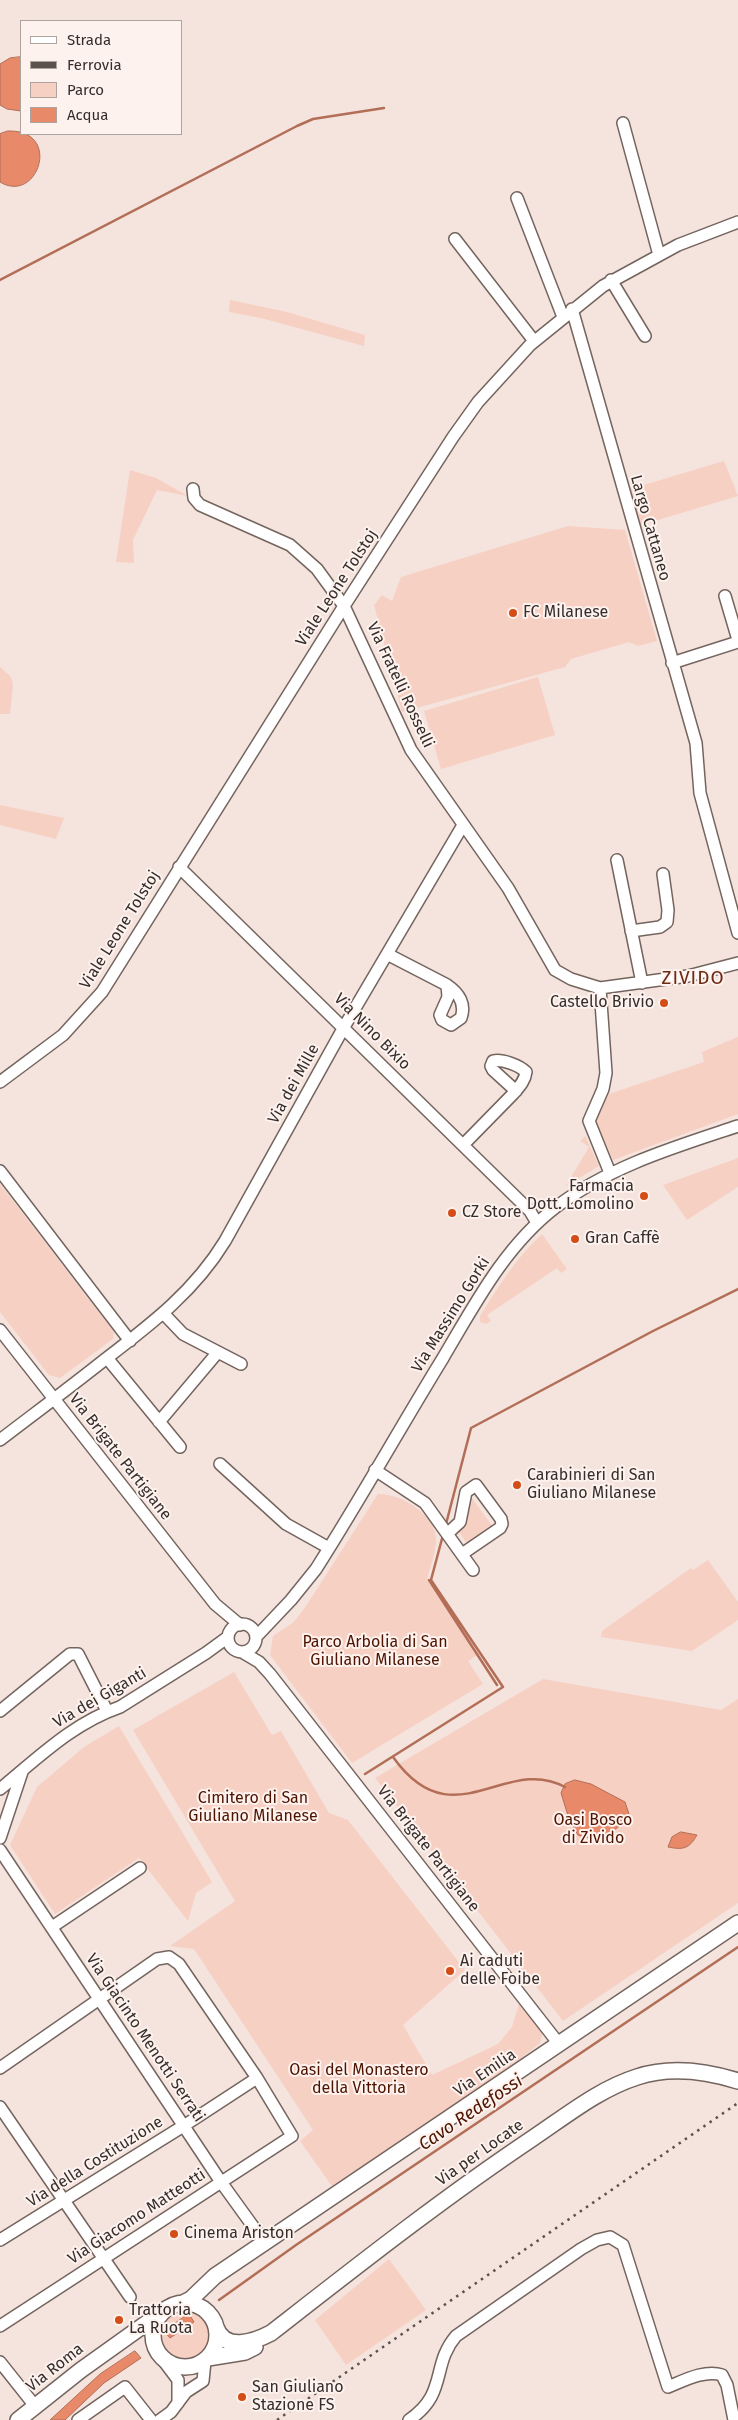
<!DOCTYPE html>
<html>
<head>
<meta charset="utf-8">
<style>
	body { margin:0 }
	#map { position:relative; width:738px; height:2420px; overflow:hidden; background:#f5e3dd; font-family:"Fira Sans",sans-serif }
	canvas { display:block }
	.legend { position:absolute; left:20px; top:20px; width:162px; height:115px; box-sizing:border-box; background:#fdf2ee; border:1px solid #ada4a0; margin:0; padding:6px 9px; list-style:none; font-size:15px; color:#352e2b }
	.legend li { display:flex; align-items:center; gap:10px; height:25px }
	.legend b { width:25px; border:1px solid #ada4a0 }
</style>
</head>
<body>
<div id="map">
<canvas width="738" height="2420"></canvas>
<ul class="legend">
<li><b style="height:6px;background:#fff"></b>Strada</li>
<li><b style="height:6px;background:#5b524e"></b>Ferrovia</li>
<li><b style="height:14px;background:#f7d0c4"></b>Parco</li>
<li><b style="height:14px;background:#e88969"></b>Acqua</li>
</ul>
</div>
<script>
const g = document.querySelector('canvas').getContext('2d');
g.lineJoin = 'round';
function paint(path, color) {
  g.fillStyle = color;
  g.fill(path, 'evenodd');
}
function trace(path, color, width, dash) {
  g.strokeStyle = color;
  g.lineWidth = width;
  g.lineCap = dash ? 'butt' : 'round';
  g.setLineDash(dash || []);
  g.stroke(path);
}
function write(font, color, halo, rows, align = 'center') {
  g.font = font + ' "Fira Sans",sans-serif';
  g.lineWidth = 4;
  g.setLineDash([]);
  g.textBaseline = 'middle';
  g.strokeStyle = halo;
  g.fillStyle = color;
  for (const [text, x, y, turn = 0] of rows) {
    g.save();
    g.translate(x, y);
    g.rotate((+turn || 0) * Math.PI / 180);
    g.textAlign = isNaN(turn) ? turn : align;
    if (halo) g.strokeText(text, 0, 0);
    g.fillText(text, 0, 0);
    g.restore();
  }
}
const green = new Path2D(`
	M230,300L287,312L365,335L364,346L261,318L229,312Z
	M724,461L738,496L638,526L627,490Z
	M130,470L156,478L188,496L157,490L133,540L134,563L116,562Z
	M568,526L625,530L657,641L638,646L629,642L571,659L565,667L402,712L374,605L382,595L392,601L401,577Z
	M0,667L11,677L13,685L10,714H0Z
	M538,677L555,735L441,769L424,711Z
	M0,805L64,818L56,839L0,825Z
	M738,1037V1114L613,1160L595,1120L609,1094L704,1062L702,1052Z
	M585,1136L599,1166L566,1186L589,1147L580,1141Z
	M738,1158V1187L687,1220L663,1185Z
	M0,1184L114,1332L113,1339L60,1378L49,1375L0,1312Z
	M542,1234L567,1269L561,1273L557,1268L487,1315L491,1321L486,1324L480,1322V1316C498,1287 516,1258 542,1234Z
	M378,1494C399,1493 434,1513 436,1537C437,1550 430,1567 427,1579L477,1655L468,1661L483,1684L352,1763L270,1655L273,1636L294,1622L306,1606Z
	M469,1494L493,1527L468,1545L457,1529Z
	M708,1560L738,1602V1620L692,1651L601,1637L602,1631L691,1568L693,1570Z
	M234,1672L272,1735L281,1731L329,1813L348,1820L465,1970L403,2025L432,2075L498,2044L512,2027L519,2004L544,2029L540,2043L505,2071L426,2124L334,2189L300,2141L313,2130L194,1949L170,1946L235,1901L133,1730Z
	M543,1679L721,1710L738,1699V1903L563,2021L375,1778Z
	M119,1726L212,1882L196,1893L188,1921L139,1858L55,1914L10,1845L37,1787L84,1747Z
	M389,2259L426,2310L346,2365L315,2320Z
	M159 2335a25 25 0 1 1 50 0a25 25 0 1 1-50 0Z`);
const water = new Path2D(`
	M21,57V111L7,109L0,105V64L10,58Z
	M8,131C63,129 38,205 0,182V134Z
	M575,1780L591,1784L625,1802L629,1814C622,1830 595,1843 578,1835L570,1822L561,1793L565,1784Z
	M681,1832L697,1835C689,1849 683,1850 668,1847L672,1837Z
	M189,2314L194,2322L170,2338L164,2331Z
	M135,2351L141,2358L104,2383L65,2420H50L100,2374Z`);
const stream = new Path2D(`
	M0,280L297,126L313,119L384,108
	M446,1524L471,1428L653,1331L738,1289
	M429,1580L497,1685
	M393,1757C453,1841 505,1754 565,1787
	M365,1774L503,1687L431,1580L443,1535
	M219,2300L296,2245L738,1947`);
const minor = new Path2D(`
	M623,123L659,255
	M517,198L563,317
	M455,239L534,341
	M611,280L645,336
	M572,309L696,743L700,793L738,933
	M193,489L194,498L200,505L290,545L317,569L344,606L411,750L508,888L555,970L571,979L600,988L688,976L738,963
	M725,596L738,640
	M672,663L738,642
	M617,860L642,983
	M179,867L530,1211L537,1223
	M631,931L660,927L667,922L668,910L663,874
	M387,954L447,985L448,997L440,1015L442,1020L451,1025L461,1018C466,1004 459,993 447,985
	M600,988L606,1073L603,1089L589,1121L610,1173
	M0,1082L63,1035L102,992L344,606L453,437L478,402L530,345L603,286L678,245L738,222
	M463,1145L513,1094C519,1087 525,1081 526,1072C519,1065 502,1059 493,1061L491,1066L493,1070L516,1091
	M0,1171L130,1341
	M163,1313L183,1334L241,1364
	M0,1330L215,1604L240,1625
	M107,1358L180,1447
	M159,1422L218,1352
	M0,1440C34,1414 69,1388 103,1361C150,1325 194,1292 225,1241L344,1027L463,825
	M220,1464L286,1524L329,1548
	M375,1470L425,1503L473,1570
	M448,1533L460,1522L466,1492L476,1485L501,1519L502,1524L500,1528L462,1554
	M228 1638a14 14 0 1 1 28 0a14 14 0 1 1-28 0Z
	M256,1637L291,1600L316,1569C360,1500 400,1428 443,1358C475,1304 505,1246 556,1207C610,1166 675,1147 738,1126
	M242,1652L259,1662L270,1674L559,2044
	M0,1711L70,1654H78L107,1711
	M0,1789C38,1758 73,1723 120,1707L206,1653L228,1637
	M0,1838L22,1772
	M0,1850L221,2182L265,2243
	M52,1927L140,1868
	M0,2068L157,1959L169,1957L179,1964L257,2078L292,2136L0,2326
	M0,2107L130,2297
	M0,2240L185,2125L257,2078
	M160,2356L178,2380V2403
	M0,2362L35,2406
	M78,2420L125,2387L151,2420
	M160,2420L171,2412L186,2392L203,2381L205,2361
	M409,2420C448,2394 431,2365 456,2336L581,2249L597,2240L610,2237L623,2245L668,2387C683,2381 705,2369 722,2375L727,2385L734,2420`);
const major = new Path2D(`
	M153 2335a32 32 0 1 1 64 0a32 32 0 1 1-64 0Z
	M183,2303L191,2299L215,2276L738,1923
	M216,2327C224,2352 254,2342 271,2333C357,2266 442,2199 533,2138C566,2116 599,2089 637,2077C670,2066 706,2071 738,2081
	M208,2358L245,2352L255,2347
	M18,2420L81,2370L158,2315`);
const rail = new Path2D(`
	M277,2420L738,2103`);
const markers = [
	[513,613,5,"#d44d17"],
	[664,1003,5,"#d44d17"],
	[644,1196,5,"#d44d17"],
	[452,1213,5,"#d44d17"],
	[575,1239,5,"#d44d17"],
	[517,1485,5,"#d44d17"],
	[450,1971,5,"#d44d17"],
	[174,2234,5,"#d44d17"],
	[119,2320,5,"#d44d17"],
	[242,2397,5,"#d44d17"]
];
const streetNames = [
	["Largo Cattaneo",650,528,74],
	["Viale Leone Tolstoj",337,588,-57],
	["Via Fratelli Rosselli",400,685,65],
	["Viale Leone Tolstoj",120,930,-58],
	["Via Nino Bixio",372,1032,45],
	["Via dei Mille",294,1084,-61],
	["Via Massimo Gorki",451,1315,-58],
	["Via Brigate Partigiane",120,1457,52],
	["Via dei Giganti",100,1698,-30],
	["Via Brigate Partigiane",428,1849,52],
	["Via Giacinto Menotti Serrati",145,2038,56],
	["Via Emilia",485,2073,-34],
	["Via per Locate",480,2153,-35],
	["Via della Costituzione",95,2162,-32],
	["Via Giacomo Matteotti",137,2217,-33],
	["Via Roma",55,2368,-38]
];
const poiNames = [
	["FC Milanese",523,613],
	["Castello Brivio",654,1003,"right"],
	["Farmacia",634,1187,"right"],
	["Dott. Lomolino",634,1205,"right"],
	["CZ Store",462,1213],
	["Gran Caffè",585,1239],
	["Carabinieri di San",527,1476],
	["Giuliano Milanese",527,1494],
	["Ai caduti",460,1962],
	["delle Foibe",460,1980],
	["Cinema Ariston",184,2234],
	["Trattoria",129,2311],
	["La Ruota",129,2329],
	["San Giuliano",252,2388],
	["Stazione FS",252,2406]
];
const parkNames = [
	["Parco Arbolia di San",375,1643],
	["Giuliano Milanese",375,1661],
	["Cimitero di San",253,1799],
	["Giuliano Milanese",253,1817],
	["Oasi Bosco",593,1821],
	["di Zivido",593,1839],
	["Oasi del Monastero",359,2071],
	["della Vittoria",359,2089]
];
const waterNames = [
	["Cavo Redefossi",471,2113,-34]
];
const quarterNames = [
	["ZIVIDO",693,979]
];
paint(green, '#f7d0c4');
paint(water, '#e88969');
trace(water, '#b26e56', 1);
trace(stream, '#b26e56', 2.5);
trace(minor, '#74645e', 14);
trace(major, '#74645e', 18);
trace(minor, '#fff', 11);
trace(major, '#fff', 15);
trace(rail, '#5b524e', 2.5, [2.5, 5]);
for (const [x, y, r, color] of markers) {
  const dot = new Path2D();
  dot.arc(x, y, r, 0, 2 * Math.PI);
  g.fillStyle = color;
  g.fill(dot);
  trace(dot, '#fdf2ee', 2);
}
write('16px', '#352e2b', '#fdf2ee', streetNames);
write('16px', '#352e2b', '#fdf2ee', poiNames, 'left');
write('16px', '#4e1300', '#fdf2ee', parkNames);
write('italic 18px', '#501500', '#fdf2ee', waterNames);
g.letterSpacing = '1px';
write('19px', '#6c2a13', '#fdf2ee', quarterNames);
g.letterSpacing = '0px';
</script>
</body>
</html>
